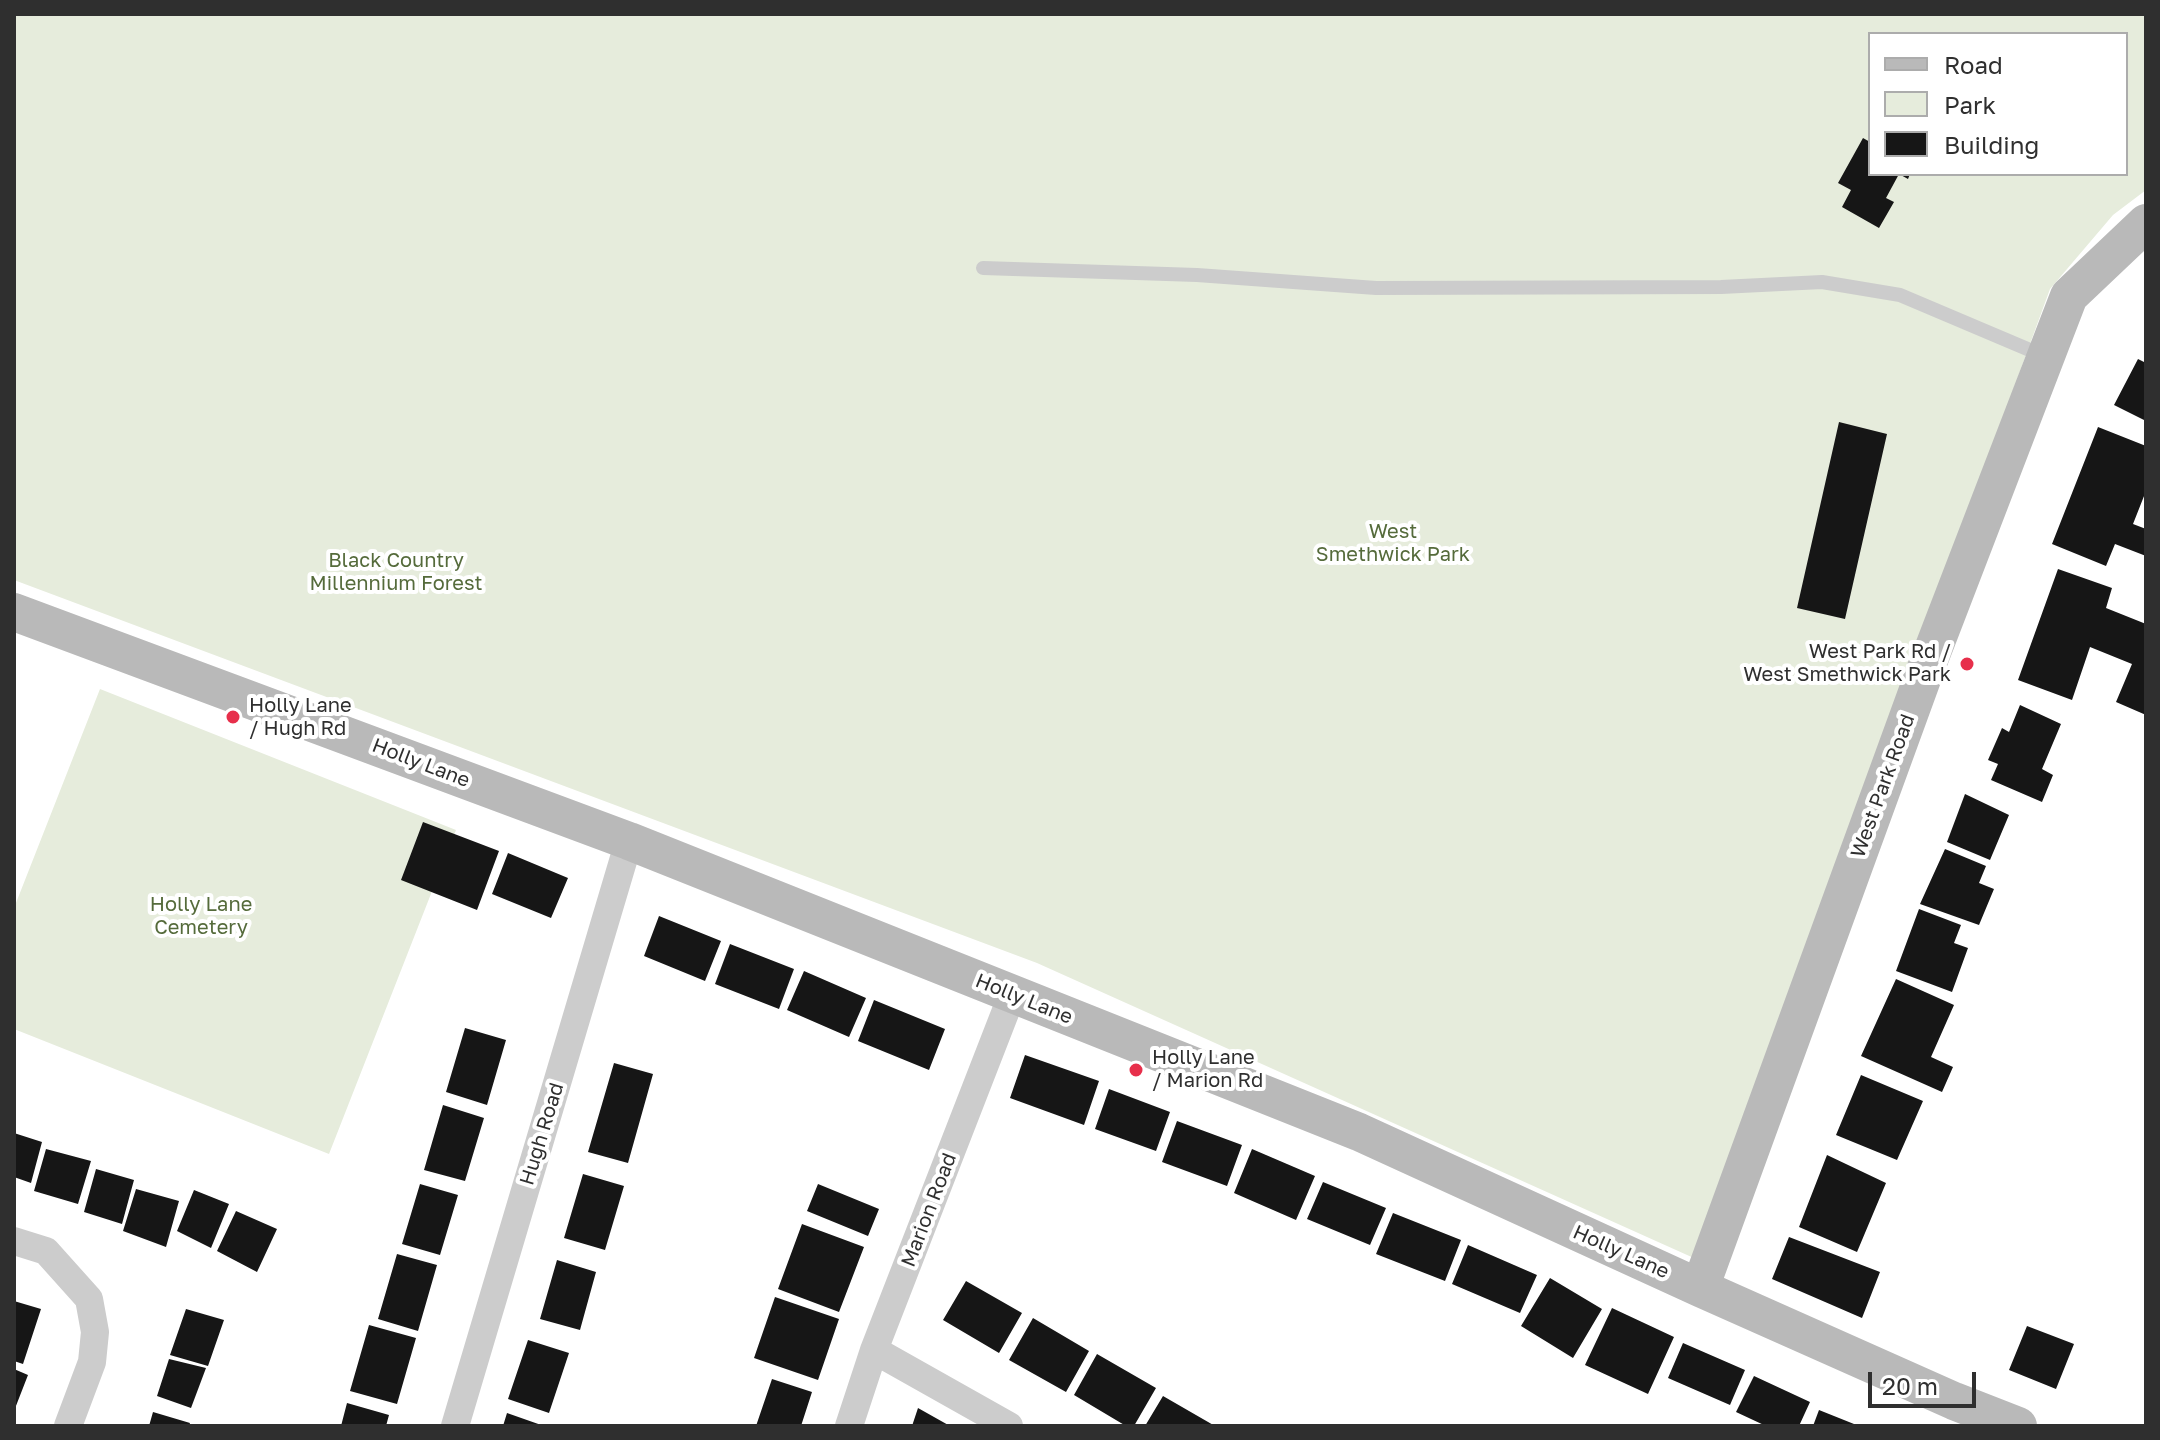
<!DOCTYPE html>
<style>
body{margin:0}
#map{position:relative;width:2160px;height:1440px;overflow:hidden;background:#fff;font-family:"Golos Text",sans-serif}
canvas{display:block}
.frame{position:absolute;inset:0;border:16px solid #2f2f2f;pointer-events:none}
.legend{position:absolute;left:1868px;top:32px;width:260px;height:144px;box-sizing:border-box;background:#fff;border:2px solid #acacac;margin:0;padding:10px 14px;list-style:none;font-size:24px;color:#2f2f2f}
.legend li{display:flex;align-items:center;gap:16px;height:40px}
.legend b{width:40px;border:2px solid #acacac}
.scale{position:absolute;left:1868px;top:1372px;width:108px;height:36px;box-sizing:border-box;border:4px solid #2f2f2f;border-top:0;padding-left:10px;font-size:24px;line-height:28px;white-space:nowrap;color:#2f2f2f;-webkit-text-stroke:6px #fff;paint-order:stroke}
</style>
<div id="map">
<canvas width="2160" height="1440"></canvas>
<div class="frame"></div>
<ul class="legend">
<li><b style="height:10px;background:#b9b9b9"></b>Road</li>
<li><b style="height:22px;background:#e6ecdc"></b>Park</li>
<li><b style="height:22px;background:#161616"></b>Building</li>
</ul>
<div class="scale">20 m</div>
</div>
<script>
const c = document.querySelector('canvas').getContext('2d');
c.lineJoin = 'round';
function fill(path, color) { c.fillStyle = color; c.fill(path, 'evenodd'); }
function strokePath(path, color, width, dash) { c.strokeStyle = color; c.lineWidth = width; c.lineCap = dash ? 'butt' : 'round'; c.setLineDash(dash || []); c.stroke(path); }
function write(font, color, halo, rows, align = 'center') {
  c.font = font + ' "Golos Text",sans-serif'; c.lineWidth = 8; c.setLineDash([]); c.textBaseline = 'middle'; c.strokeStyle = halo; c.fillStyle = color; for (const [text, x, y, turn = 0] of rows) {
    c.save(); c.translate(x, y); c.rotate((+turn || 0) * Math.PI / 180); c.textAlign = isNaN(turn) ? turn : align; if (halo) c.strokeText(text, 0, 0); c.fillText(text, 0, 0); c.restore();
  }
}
fill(new Path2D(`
 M17 14H2146V190L2113 215 2050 289 1696 1259 1037 963 14 580V18ZM1870 34H2126V174H1870Z
 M100 689 456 830 329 1154 14 1029V908Z`), '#e6ecdc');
fill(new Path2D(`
 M1863 138 1870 142V174H1910L1908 179 1899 174 1886 198 1894 202 1879 228 1842 207 1851 190 1838 183Z
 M2138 359 2146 363V421L2114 405Z
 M1839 422 1887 434 1845 619 1797 608Z
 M2098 427 2146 446V491L2133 524 2146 529V556L2115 544 2106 566 2052 544Z
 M2058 569 2112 588 2106 608 2146 624V715L2116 702 2132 664 2090 647 2072 700 2018 680Z
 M2020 705 2061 724 2042 769 2053 775 2042 802 1991 780 1998 764 1988 760 2002 728 2009 732Z
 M1965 794 2009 815 1990 860 1947 842Z
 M423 822 499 851 477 910 401 880Z
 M1945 849 1986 866 1979 883 1994 889 1979 925 1920 904Z
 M508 853 568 878 551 918 492 894Z
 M1919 909 1961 925 1954 943 1968 948 1952 992 1896 971Z
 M659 916 721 941 705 981 644 956Z
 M730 944 794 969 779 1009 715 984Z
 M804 971 866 998 849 1037 787 1010Z
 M1896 979 1954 1005 1931 1057 1953 1067 1942 1092 1861 1056Z
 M874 1000 945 1029 929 1070 858 1041Z
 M465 1028 506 1040 487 1105 446 1092Z
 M1025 1055 1099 1081 1084 1125 1010 1098Z
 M614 1063 653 1074 628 1163 588 1152Z
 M1861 1075 1923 1101 1897 1160 1836 1135Z
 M1109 1089 1170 1112 1156 1151 1095 1129Z
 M443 1105 484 1118 465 1181 424 1170Z
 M1177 1121 1242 1145 1227 1186 1162 1162Z
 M14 1133 42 1142 31 1183 14 1177Z
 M46 1149 91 1161 78 1204 34 1191Z
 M1252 1149 1315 1176 1296 1220 1234 1193Z
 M1827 1155 1886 1183 1857 1252 1799 1227Z
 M96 1169 134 1180 122 1224 84 1212Z
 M583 1174 624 1186 605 1250 564 1238Z
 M1323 1182 1386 1208 1370 1245 1307 1219Z
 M420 1184 458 1195 440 1255 402 1244Z
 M818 1184 879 1209 868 1236 807 1211Z
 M136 1189 179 1201 166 1247 123 1231Z
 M194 1190 229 1204 211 1248 177 1231Z
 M236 1211 277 1229 257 1272 217 1251Z
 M1393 1213 1461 1240 1445 1281 1376 1254Z
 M802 1224 864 1247 839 1312 778 1289Z
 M1789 1237 1880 1272 1862 1318 1772 1279Z
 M1468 1245 1537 1275 1520 1313 1452 1284Z
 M397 1254 437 1265 418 1331 378 1319Z
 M557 1260 596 1272 580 1330 540 1319Z
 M1550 1278 1602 1309 1573 1358 1521 1326Z
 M966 1281 1022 1313 999 1353 943 1320Z
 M775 1297 839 1319 818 1380 754 1358Z
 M14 1301 41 1309 23 1364 14 1361Z
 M1612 1308 1674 1337 1648 1394 1585 1365Z
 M186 1309 224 1320 208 1366 170 1355Z
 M1033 1318 1089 1351 1066 1392 1009 1360Z
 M369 1325 416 1338 397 1404 350 1391Z
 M2027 1326 2074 1344 2056 1389 2009 1370Z
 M528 1340 569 1353 549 1413 508 1399Z
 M1683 1343 1745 1370 1730 1405 1668 1378Z
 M1097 1354 1156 1388 1134 1426H1126L1074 1395Z
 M169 1359 206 1368 191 1408 157 1396Z
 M14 1369 28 1375 14 1411Z
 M1754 1376 1810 1402 1799 1426H1766L1736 1412Z
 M772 1379 812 1392 801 1426H756Z
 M1163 1396 1215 1426H1145Z
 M347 1403 389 1415 386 1426H341Z
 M918 1408 950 1426H912Z
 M1819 1410 1859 1426H1813Z
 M153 1412 190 1423 189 1426H149Z
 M507 1413 544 1426H503Z`), '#161616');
strokePath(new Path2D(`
 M983 268 1197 275 1376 288 1721 287 1822 282 1900 295 2044 356`), '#ccc', 14);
strokePath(new Path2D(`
 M14 1241 46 1251 89 1299 95 1332 92 1362 68 1426
 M874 1350 1009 1426
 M455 1426 629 841
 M849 1426 874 1350 1012 995`), '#ccc', 28);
strokePath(new Path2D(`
 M14 612 629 841 1359 1132 1700 1288 1954 1401 2018 1426
 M1700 1288 1926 668 2069 296 2146 223`), '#b9b9b9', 38);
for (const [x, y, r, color] of [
 [1967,664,8,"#e72f4b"],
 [233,717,8,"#e72f4b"],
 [1136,1070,8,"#e72f4b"]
]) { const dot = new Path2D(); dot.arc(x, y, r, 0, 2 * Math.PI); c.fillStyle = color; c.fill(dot); strokePath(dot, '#fff', 3); }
write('20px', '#556b3b', '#fff', [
 ["West",1393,532],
 ["Smethwick Park",1393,555],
 ["Black Country",396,561],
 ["Millennium Forest",396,584],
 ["Holly Lane",201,905],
 ["Cemetery",201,928]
]);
write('20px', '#2f2f2f', '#fff', [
 ["West Park Rd /",1951,652,"right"],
 ["West Smethwick Park",1951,675,"right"],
 ["Holly Lane",249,706],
 ["/ Hugh Rd",249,729],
 ["Holly Lane",1152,1058],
 ["/ Marion Rd",1152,1081]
], 'left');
write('20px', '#2f2f2f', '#fff', [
 ["Holly Lane",421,763,21],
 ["West Park Road",1883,786,-70],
 ["Holly Lane",1024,999,22],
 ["Hugh Road",542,1134,-73],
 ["Marion Road",929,1210,-69],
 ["Holly Lane",1621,1252,24]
]);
</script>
